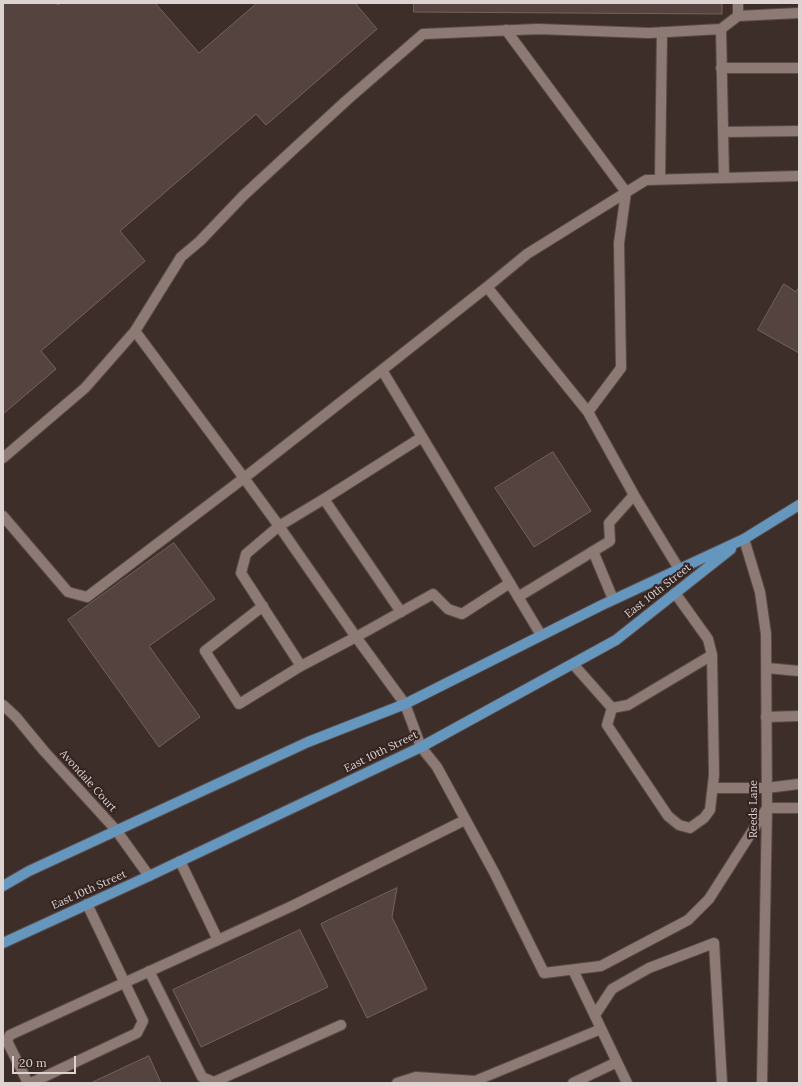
<!DOCTYPE html>
<style>
body{margin:0}
#map{position:relative;width:802px;height:1086px;overflow:hidden;background:#3e2e2a;font-family:Lora,serif}
canvas{display:block}
.frame{position:absolute;inset:0;border:4px solid #dcd2cf;pointer-events:none}
.scale{position:absolute;left:12px;top:1056px;width:64px;height:18px;box-sizing:border-box;border:2px solid #dcd2cf;border-top:0;padding-left:5px;font-size:12px;line-height:14px;white-space:nowrap;color:#dcd2cf;-webkit-text-stroke:3px #342421;paint-order:stroke}
</style>
<div id="map">
<canvas width="802" height="1086"></canvas>
<div class="frame"></div>
<div class="scale">20 m</div>
</div>
<script>
const c = document.querySelector('canvas').getContext('2d');
c.lineJoin = 'round';
function fill(path, color) { c.fillStyle = color; c.fill(path, 'evenodd'); }
function strokePath(path, color, width, dash) { c.strokeStyle = color; c.lineWidth = width; c.lineCap = dash ? 'butt' : 'round'; c.setLineDash(dash || []); c.stroke(path); }
function write(font, color, halo, rows, align = 'center') {
  c.font = font + ' Lora,serif'; c.lineWidth = 4; c.setLineDash([]); c.textBaseline = 'middle'; c.strokeStyle = halo; c.fillStyle = color; for (const [text, x, y, turn = 0] of rows) {
    c.save(); c.translate(x, y); c.rotate((+turn || 0) * Math.PI / 180); c.textAlign = isNaN(turn) ? turn : align; if (halo) c.strokeText(text, 0, 0); c.fillText(text, 0, 0); c.restore();
  }
}
const building = new Path2D(`
 M3 3H56L58 5 61 3H155L199 53 257 3H355L377 29 266 125 256 114 120 231 145 261 41 351 56 369 3 414Z
 M414 3H722V14L414 12Z
 M784 284 796 292 799 287V353L758 330Z
 M553 452 591 511 534 547 495 488Z
 M174 543 215 599 149 646 200 717 159 747 68 620Z
 M397 888 392 917 427 989 367 1018 321 924Z
 M300 930 328 987 201 1047 173 990Z
 M149 1056 161 1083H91Z`);
fill(building, '#54433f');
strokePath(building, '#74625e', 1);
const lane = new Path2D(`
 M738 3V16L799 13
 M721 29 724 178
 M506 30 626 192 619 243 621 368 588 412
 M721 68H799
 M723 132 799 131
 M660 179 662 32
 M487 287 527 254 646 180 799 176
 M3 458 85 388 135 331 181 257 200 241 243 196 297 146 347 100 423 34 538 29 649 33 721 29 738 16
 M324 499 279 526 246 554 241 573 301 666 356 637 279 526 244 478 382 370
 M3 516 68 592 87 597 244 478 135 331
 M593 551 613 599
 M518 597 610 541 609 523 634 495
 M263 606 205 651 239 704 301 666
 M401 612 324 499 422 437
 M541 635 382 370 487 287 588 412 634 495 679 569
 M573 664 612 708 628 705 712 655 708 639 675 593
 M767 668 799 671
 M405 704 356 637 433 594 448 609 462 614 510 583
 M612 708 607 725 668 816 679 825 690 828 704 818 710 810 714 775 712 655
 M766 717 799 716
 M713 788H766L799 784
 M180 861 218 940 292 906 465 820
 M573 970 627 1083
 M149 971 202 1077 214 1082 341 1025
 M595 1015 612 989 649 968 714 943 722 1083
 M28 1083 7 1041 10 1035 218 940
 M31 1083 137 1033 143 1021 87 904
 M397 1083 416 1077 475 1081 601 1029
 M573 1083 617 1062`);
const street = new Path2D(`
 M744 539 760 592 766 634 767 808 762 1083
 M405 704 421 747 437 767 495 874 544 973 601 966 688 920 709 899 767 808H799
 M3 705 16 717 44 751 116 830 149 876`);
const primary = new Path2D(`
 M3 886 29 871 308 742 405 704 602 605 744 539 799 505
 M3 943 149 876 421 747 616 640 731 549`);
strokePath(lane, '#584b48', 12);
strokePath(street, '#584b48', 12);
strokePath(primary, '#584b48', 12);
strokePath(lane, '#8d7a75', 10);
strokePath(street, '#8d7a75', 10);
strokePath(primary, '#6596bd', 10);
write('11px', '#dcd2cf', '#342421', [
 ["East 10th Street",658,591,-38],
 ["East 10th Street",381,752,-26],
 ["Avondale Court",88,781,48],
 ["Reeds Lane",754,809,-90],
 ["East 10th Street",89,890,-24]
]);
</script>
